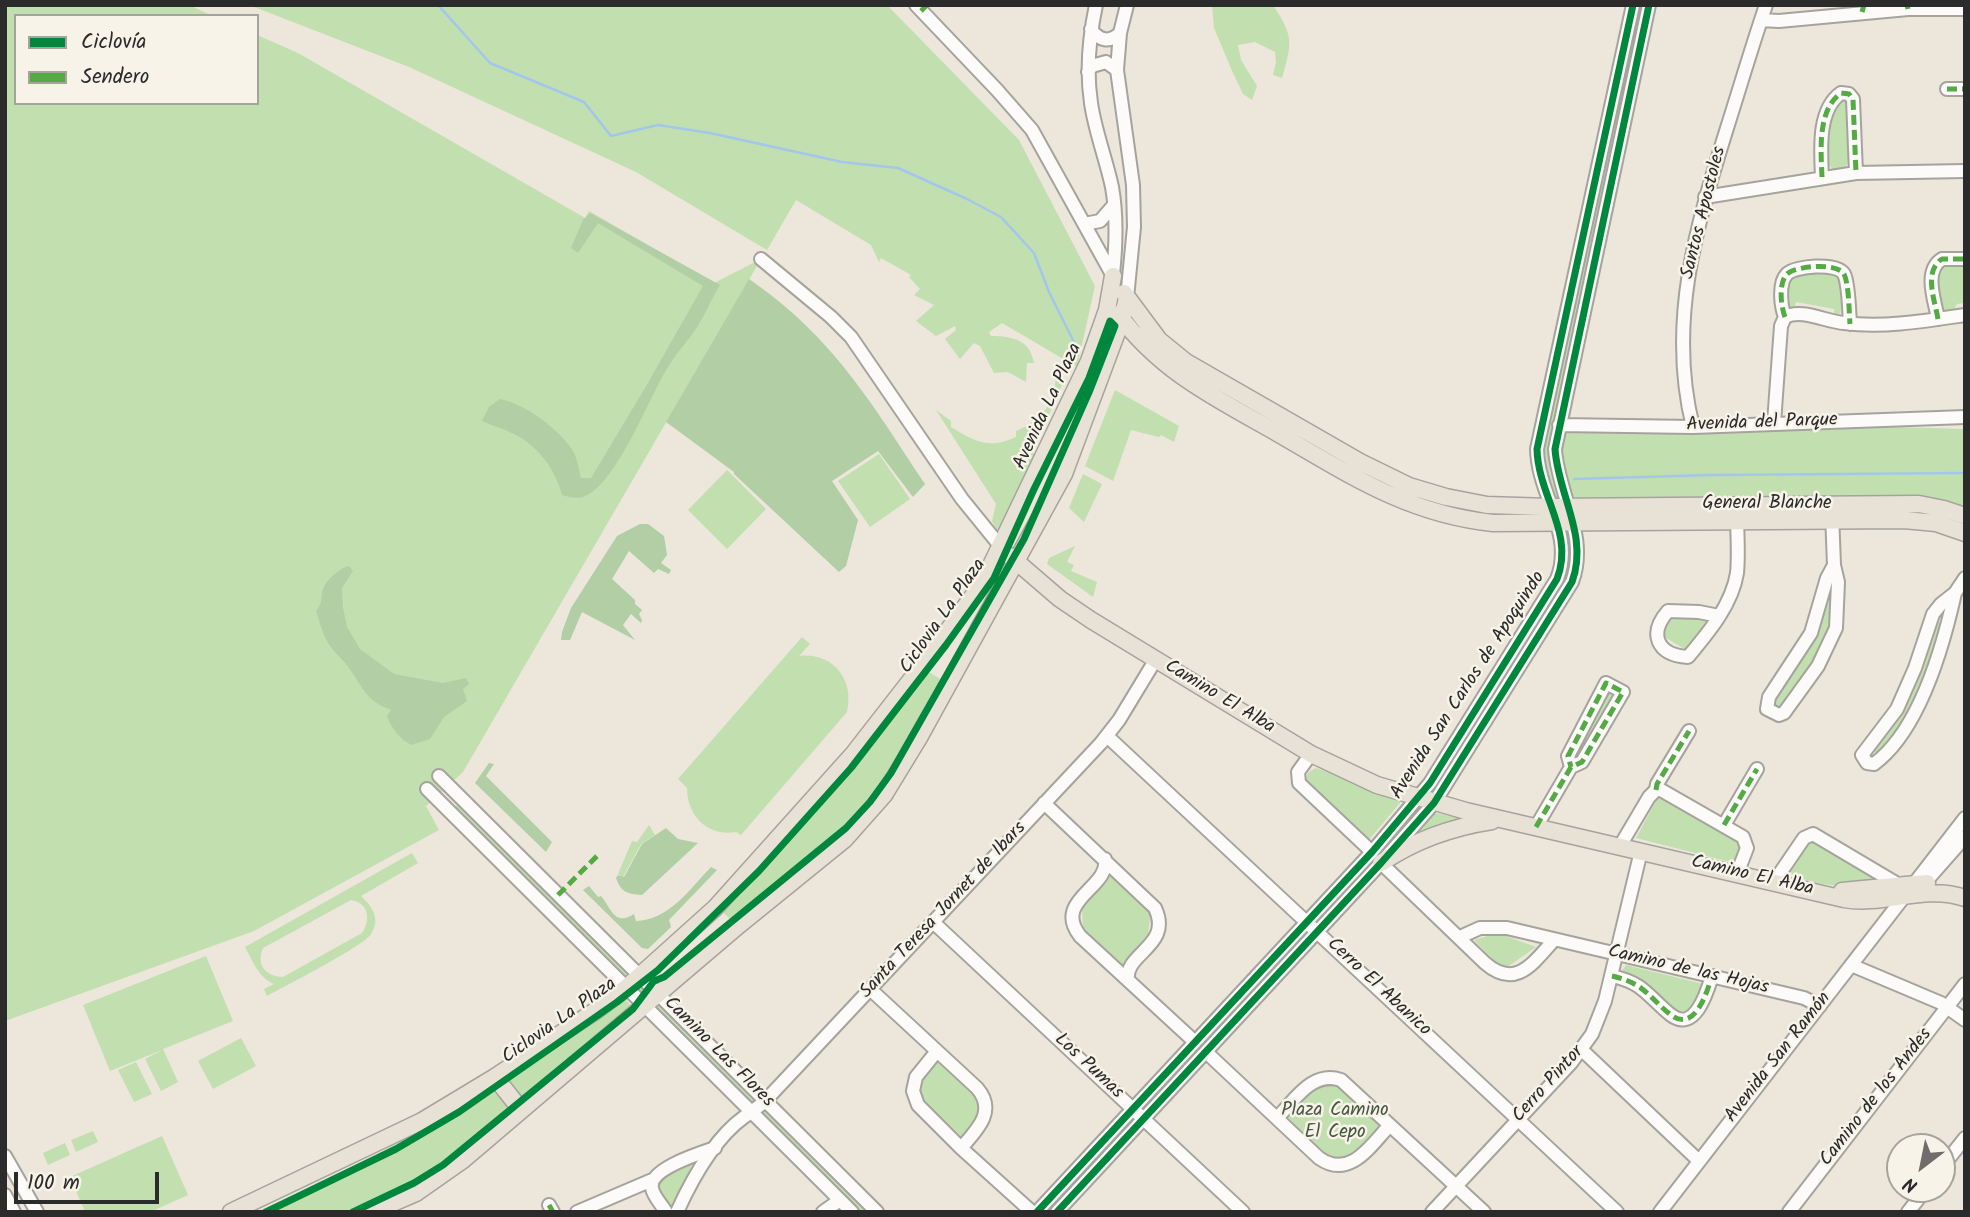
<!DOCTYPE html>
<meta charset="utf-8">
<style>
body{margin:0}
#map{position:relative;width:1970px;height:1217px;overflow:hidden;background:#ece6db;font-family:Kalam,sans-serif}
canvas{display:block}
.frame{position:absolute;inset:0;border:7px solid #2b2b2b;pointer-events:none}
.legend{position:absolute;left:14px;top:14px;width:245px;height:91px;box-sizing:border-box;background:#f7f3e8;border:2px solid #a5a39c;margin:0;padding:9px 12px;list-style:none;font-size:21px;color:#2b2b2b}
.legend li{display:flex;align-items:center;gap:14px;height:35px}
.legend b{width:35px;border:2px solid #a5a39c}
.north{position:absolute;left:1886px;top:1133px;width:70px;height:70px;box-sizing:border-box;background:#f7f3e8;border:2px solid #a5a39c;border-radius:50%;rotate:212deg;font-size:19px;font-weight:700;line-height:28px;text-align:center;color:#2b2b2b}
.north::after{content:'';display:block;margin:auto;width:24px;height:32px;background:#6f6c69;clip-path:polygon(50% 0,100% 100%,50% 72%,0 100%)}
.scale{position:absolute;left:14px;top:1172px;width:145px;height:32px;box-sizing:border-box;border:4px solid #2b2b2b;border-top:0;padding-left:9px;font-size:21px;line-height:24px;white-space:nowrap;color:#2b2b2b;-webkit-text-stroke:5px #f7f3e8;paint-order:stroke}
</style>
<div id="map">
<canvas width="1970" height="1217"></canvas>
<div class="frame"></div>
<ul class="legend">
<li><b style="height:9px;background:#00873e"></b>Ciclovía</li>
<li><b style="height:9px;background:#54ab44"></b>Sendero</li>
</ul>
<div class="north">N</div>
<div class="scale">100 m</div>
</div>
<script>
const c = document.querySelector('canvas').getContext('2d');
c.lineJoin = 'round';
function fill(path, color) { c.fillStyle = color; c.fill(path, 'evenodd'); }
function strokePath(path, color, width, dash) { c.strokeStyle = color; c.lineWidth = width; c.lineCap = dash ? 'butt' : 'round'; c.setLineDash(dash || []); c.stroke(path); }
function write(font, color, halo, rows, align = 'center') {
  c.font = font + ' Kalam,sans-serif'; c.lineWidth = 5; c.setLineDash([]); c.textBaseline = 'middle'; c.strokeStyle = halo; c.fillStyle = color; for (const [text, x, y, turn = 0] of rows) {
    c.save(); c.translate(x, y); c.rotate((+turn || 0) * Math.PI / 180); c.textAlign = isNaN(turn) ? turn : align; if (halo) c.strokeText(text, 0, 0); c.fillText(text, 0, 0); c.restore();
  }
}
fill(new Path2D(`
 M5 5H189L213 16H16V103H257V35L298 53 580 215 585 218 589 211 714 283 761 259 463 772 426 806 439 830 254 931 5 1021Z
 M249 5H887L1019 140 1095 286 1077 367 1002 323 989 332 991 336C1013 336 1030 340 1034 363H1027L1026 382 1008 372 994 373 980 346 974 343 960 359 945 339 956 330 955 326 936 336 916 321 934 305 914 295 920 289 909 277 911 275 881 258 879 262 871 245 796 200 767 250 636 172 409 67Z
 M1212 5H1273C1294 36 1292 44 1282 78L1273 75 1276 62 1275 52 1255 42 1238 45 1241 60 1257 86 1252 100 1243 94 1233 73 1214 28Z
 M1641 5H1647L1549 444 1550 472 1559 502 1555 503 1543 457 1544 439Z
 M1844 98 1848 103 1849 159C1846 169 1843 170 1833 170 1822 158 1827 125 1832 110 1834 105 1840 101 1844 98Z
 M1944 264H1965V303L1957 304 1954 310 1942 311 1938 273Z
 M1825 271 1839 275C1843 286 1845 305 1839 315L1834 316V309L1796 302 1794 309C1788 305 1788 302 1787 295 1786 271 1807 274 1825 271Z
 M1056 375 1060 376 1062 385 1033 452 1038 464 1002 538 992 521 996 504 936 410 951 421V427C974 441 988 450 1016 437V431C1042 421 1055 403 1056 375Z
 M1115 390 1179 426 1174 442 1161 435 1159 437 1131 430 1113 481 1085 466Z
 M1893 427 1965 429V506L1920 497 1572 499 1560 482 1559 429 1693 433Z
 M879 454 910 499 870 527 838 481Z
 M727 470 766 509 727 549 688 510Z
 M1083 474 1102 484 1084 522 1069 508Z
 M1564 528H1570L1574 550 1568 580 1440 787 1435 786 1567 565 1568 551Z
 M1075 546 1067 562 1074 565 1071 571 1097 582 1093 597 1047 564 1049 558Z
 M1825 594H1833L1831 624 1816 657 1800 686 1779 710 1770 703Z
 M1666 615 1710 620 1686 650 1666 638 1660 632Z
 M1936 621 1943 624 1944 631 1910 713 1880 756 1871 749Z
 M802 637 810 644 799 656C832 652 855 679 847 712L741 835 736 832C708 837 687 816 687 788L678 779Z
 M927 671 944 681C921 722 900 765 871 802 836 845 774 885 730 919L720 909Z
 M1607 689 1617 695 1579 760 1569 754Z
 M1316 768 1404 798 1368 841 1306 786C1305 776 1307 772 1316 768Z
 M1657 799H1670L1744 847 1734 863 1636 838Z
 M460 803 870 1212H859L455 807Z
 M1419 808 1420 811 1318 923 1315 922Z
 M1436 813 1460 818 1459 821 1416 836 1415 833 1431 814Z
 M649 825 655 835 641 844 623 877 618 874 632 841 637 842Z
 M1817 840 1883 878C1847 890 1829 887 1793 876L1789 868 1805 842Z
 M412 853 418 863 361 896C372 906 381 919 371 934 364 946 285 986 267 996L264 989 274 984C258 977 253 961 245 947ZM351 900C369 903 371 920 362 933L283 977C265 976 256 965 263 948Z
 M1107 877H1115L1151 911 1148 934 1122 967 1083 928 1082 910Z
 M1306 930 1309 933 1145 1111H1142L1141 1109Z
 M1498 933 1536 947 1503 970 1474 940Z
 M206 956 233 1021 163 1049 178 1082 161 1091 145 1059 162 1050 110 1071 83 1005Z
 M1626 965 1703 984 1697 1004 1692 1011H1676L1648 987 1621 973Z
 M622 996 636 1011 495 1128 424 1179 353 1212H256L355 1168 534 1061Z
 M241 1038 256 1066 213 1089 198 1061Z
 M935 1060 983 1101V1114L964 1139 920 1096 919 1077Z
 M136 1062 152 1094 134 1102 118 1070Z
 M1328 1083 1339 1085 1380 1122 1377 1131 1349 1160 1335 1162 1322 1155 1288 1119 1290 1113 1316 1086Z
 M93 1131 98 1142 76 1152 71 1140Z
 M162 1136 188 1195 150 1212H85L70 1177Z
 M65 1143 70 1155 48 1165 43 1153Z
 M692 1165 672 1211 653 1183 680 1167Z`), '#c2dfb0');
fill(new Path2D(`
 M590 213 720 285C710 301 704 318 693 333 685 344 675 355 668 367 649 397 616 486 583 497 576 499 569 497 562 495 556 470 537 445 514 434 504 429 493 426 482 421L489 407 500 399C525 404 559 429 573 451 577 458 579 470 581 478H591L645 388 703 286 598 223 578 253 571 248 583 220Z
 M749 279C833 337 870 401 925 484L913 497 878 451 832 481 858 520 846 566 839 572 734 474V472L666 422Z
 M640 524H648L664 536 667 555 661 563 671 570 669 574 658 569 654 573 629 551 612 579 635 600V604L642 610 639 614 642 620 641 623 631 614 623 625 635 640 582 612 570 640H561L562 632 571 608 617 536Z
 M349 566 353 571 342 588 343 608 347 627 360 649 394 674 443 683 466 678 469 684 463 689 467 701 444 717 430 739 411 745C400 739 391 728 387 716L391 710C365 700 364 689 349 668 344 660 336 655 331 647 323 637 320 623 316 611 323 603 320 599 323 589 326 580 340 568 349 566Z
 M489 763 494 764 486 776 552 842 546 852 475 783Z
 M666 828 678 839 698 843 642 895C627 894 621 892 616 878L618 875 624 877 642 844Z
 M711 867 717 870 669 920 671 927 648 949 642 948 583 890 589 886 598 897 601 896C611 908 615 927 634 914L636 921C669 920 690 889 711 867Z`), '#b1cea5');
strokePath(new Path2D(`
 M438 5 490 63 584 102 611 136 658 125 710 133 842 162 898 168 967 199 1001 217 1034 253 1049 292 1075 344
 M1574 479 1712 475 1965 473`), '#a3c7ec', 2.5);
const minor = new Path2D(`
 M916 5 997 90 1032 130 1113 276
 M1096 5C1089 38 1086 70 1091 103 1095 131 1106 159 1112 187 1117 215 1116 246 1113 274
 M1127 5 1120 33 1117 70 1133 185 1134 227 1127 298
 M1761 20 1779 21 1908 9H1965
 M1091 29C1099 41 1110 43 1120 33
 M1088 72 1092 66 1106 62 1117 70
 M1947 89H1965
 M1822 177C1821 151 1817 110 1841 93L1849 94 1853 99 1856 173
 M1705 197 1856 173 1965 171
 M1084 224 1100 221 1114 205
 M761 259 831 317 851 337 962 499 1001 547
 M1785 317C1801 308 1827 322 1844 323 1884 328 1925 321 1965 315
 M1938 319C1935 301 1923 271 1942 259H1965
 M1774 423 1781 326 1785 317C1781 307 1778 283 1787 274 1795 266 1837 262 1844 274 1849 284 1849 312 1850 324
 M1559 425 1693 427 1965 417
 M1693 427C1667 323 1696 227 1727 128 1740 87 1752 46 1766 5
 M1832 513 1834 565 1838 582 1836 628 1818 666 1784 713 1779 715 1767 709 1769 697 1811 633 1827 578 1834 565
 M1955 593C1943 647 1920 730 1874 764L1867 763 1862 755 1897 709 1915 668 1933 614 1941 604 1955 593 1965 578
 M1719 616 1699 612 1668 611C1648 634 1657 655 1688 657 1708 633 1732 605 1737 573 1739 554 1737 533 1737 513
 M1107 736 1617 1212
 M1311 754 1298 772 1299 783 1372 852
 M439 776 877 1212
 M427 789 852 1212
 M1656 790 1657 784 1689 731
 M1044 803 1155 908C1173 946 1124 953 1128 980
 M1724 825 1757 769
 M1536 827 1571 767 1582 762 1623 692 1606 683 1568 756 1571 767
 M1620 846 1649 797 1656 790H1661L1743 837 1747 848 1737 874
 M1105 859C1110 888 1052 900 1080 936L1195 1042
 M1381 863 1485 963C1516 990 1533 963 1554 940
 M1774 882 1804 838 1813 834 1899 885
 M1921 887 1965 837
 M933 922 1243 1212
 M1460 937 1480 928H1507L1804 998 1820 1006
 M1851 965 1941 1003 1965 1020
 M1612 976C1621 978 1630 981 1638 986 1650 994 1659 1006 1671 1015 1695 1033 1707 992 1712 976
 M870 989 977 1088C997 1111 977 1130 961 1148
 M1582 1050 1699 1161
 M937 1051 916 1077 913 1091 918 1105 961 1148 1032 1212
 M1206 1052 1319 1158C1350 1180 1371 1145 1390 1125
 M1277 1118C1294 1101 1312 1070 1341 1080L1484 1212
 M5 1156 37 1212
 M1942 1167 1965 1138
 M5 1195 14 1212
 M549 1205 553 1212
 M577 1212 652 1180
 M666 1212C662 1205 653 1196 652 1188 648 1169 701 1153 715 1148
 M677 1212C692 1179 715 1138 744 1117 752 1111 759 1107 766 1100L1101 743 1119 720 1156 659
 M823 1212 840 1200
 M1037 1212 1372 852 1430 783 1557 579C1575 533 1538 496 1537 449L1633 5
 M1057 1212 1381 863 1434 803 1572 582C1589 536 1558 495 1555 449L1649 5
 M1432 1212 1571 1063 1592 1034 1605 1001 1641 851
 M1660 1212 1965 818
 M1789 1212 1965 984
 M1908 1212 1926 1189`);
const major = new Path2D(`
 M1124 293 1159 340 1186 362 1360 462 1409 486 1446 497 1487 505 1550 507 1919 504 1944 509 1965 516
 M1118 314C1162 373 1216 398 1279 434 1350 475 1408 514 1493 523L1904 520 1936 523 1965 533
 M1010 556 1060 599 1091 620 1311 754 1377 785 1466 811 1844 899C1885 906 1924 884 1965 898
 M1381 863C1415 840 1452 827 1492 821
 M1842 891 1927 883
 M495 1077 521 1110
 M231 1212 422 1121 495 1077 595 1011 626 988 715 908 854 753 928 658 983 582 1089 361 1107 310 1113 276
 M372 1212 416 1193 463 1160 739 925 845 839 884 795 920 736 1064 474 1122 319 1127 298`);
strokePath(minor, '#a6a39d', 16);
strokePath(major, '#a6a39d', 19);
strokePath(minor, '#fcfbfa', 12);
strokePath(major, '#e8e2d6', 16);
strokePath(new Path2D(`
 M1907 5 1908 9
 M921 11 927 5
 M1862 12 1864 5
 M1947 89H1965
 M1822 177C1821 151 1817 110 1841 93L1849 94 1853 99 1856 173
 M1785 317C1781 307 1778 283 1787 274 1795 266 1837 262 1844 274 1849 284 1849 312 1850 324
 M1938 319C1935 301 1923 271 1942 259H1965
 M1656 790 1657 784 1689 731
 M1724 825 1757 769
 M1536 827 1571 767 1582 762 1623 692 1606 683 1568 756 1571 767
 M558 895 599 854
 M1612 976C1621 978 1630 981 1638 986 1650 994 1659 1006 1671 1015 1695 1033 1707 992 1712 976
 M549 1205 553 1212`), '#54ab44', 5, [10, 5]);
strokePath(new Path2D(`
 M266 1212 396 1149 459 1112 617 1002 658 970 759 871 851 768 946 645 994 578 1034 489 1089 378 1110 321 1115 326 1090 390 1024 539 891 773 870 802 846 828 664 977 654 981 633 1009 443 1165 414 1183 353 1212
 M1037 1212 1372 852 1430 783 1557 579C1575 533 1538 496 1537 449L1633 5
 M1057 1212 1381 863 1434 803 1572 582C1589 536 1558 495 1555 449L1649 5`), '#00873e', 7);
write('19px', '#2b2b2b', '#f7f3e8', [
 ["Santos Apostoles",1705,213,-76],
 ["Avenida La Plaza",1049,407,-65],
 ["Avenida del Parque",1762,424,-2],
 ["General Blanche",1767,505],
 ["Ciclovia La Plaza",944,617,-55],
 ["Avenida San Carlos de Apoquindo",1469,686,-57],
 ["Camino El Alba",1219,698,31],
 ["Camino El Alba",1752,877,13],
 ["Santa Teresa Jornet de Ibars",944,911,-47],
 ["Camino de las Hojas",1688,971,13],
 ["Cerro El Abanico",1378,988,43],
 ["Ciclovia La Plaza",560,1022,-35],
 ["Camino Las Flores",718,1053,45],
 ["Avenida San Ramón",1779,1058,-52],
 ["Los Pumas",1088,1067,43],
 ["Cerro Pintor",1549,1085,-48],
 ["Camino de los Andes",1877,1098,-52]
]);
write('19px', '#485743', '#f7f3e8', [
 ["Plaza Camino",1335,1112],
 ["El Cepo",1335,1134]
]);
</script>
